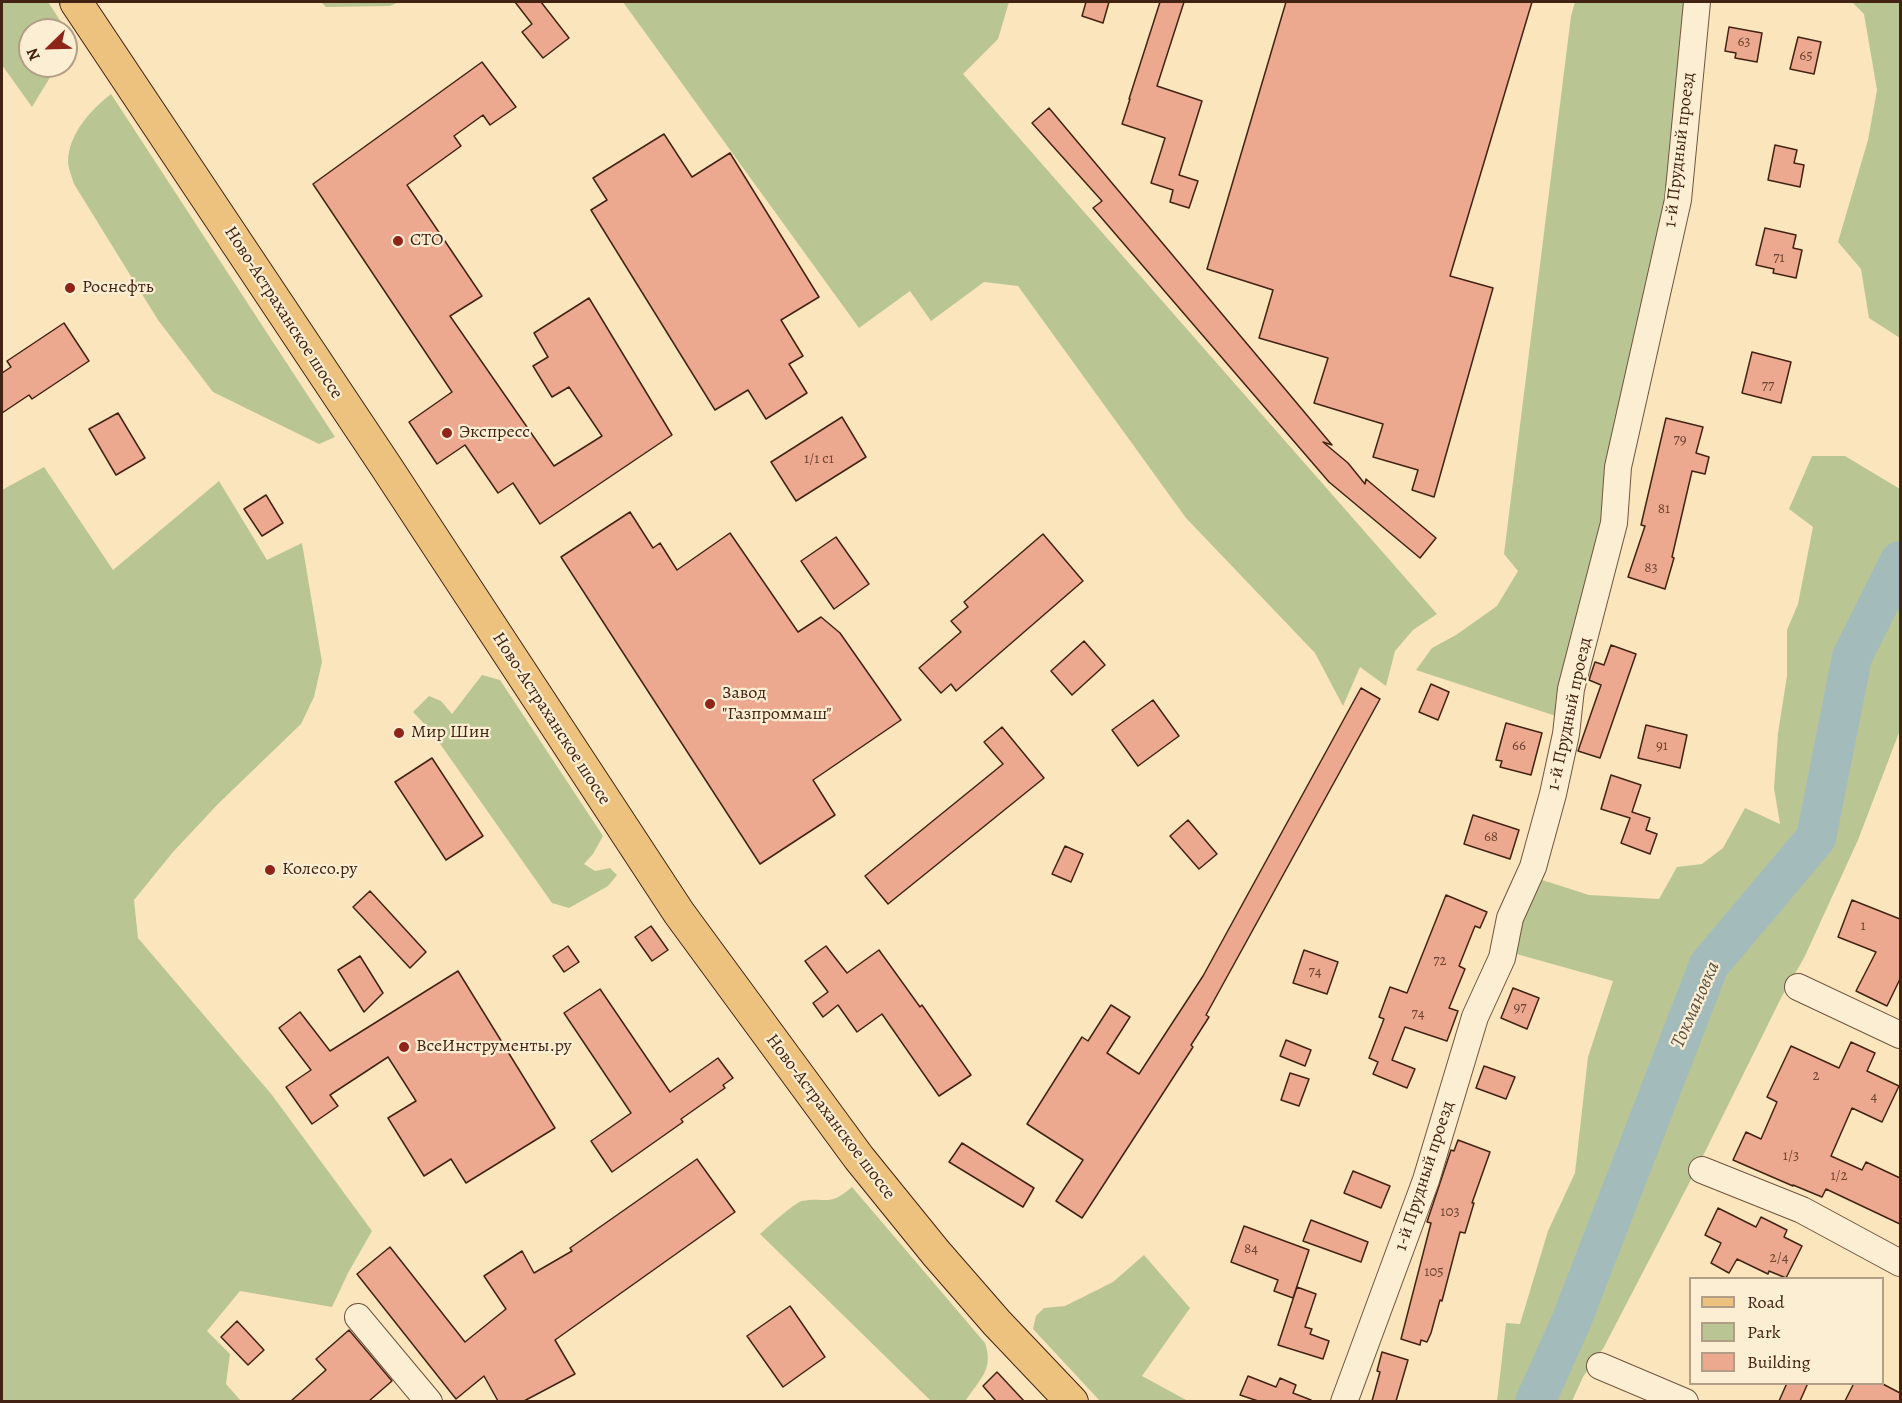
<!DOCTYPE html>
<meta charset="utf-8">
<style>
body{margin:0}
#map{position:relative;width:1902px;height:1403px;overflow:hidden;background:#fae5bc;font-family:Alegreya,serif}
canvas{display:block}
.frame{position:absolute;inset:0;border:3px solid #422313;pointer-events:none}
.legend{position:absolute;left:1689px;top:1277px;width:195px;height:108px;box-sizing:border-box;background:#fceed3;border:2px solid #b29d86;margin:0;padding:8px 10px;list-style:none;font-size:18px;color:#422313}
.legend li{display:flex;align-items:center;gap:12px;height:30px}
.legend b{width:30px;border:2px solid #b29d86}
.north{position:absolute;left:18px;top:18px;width:60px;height:60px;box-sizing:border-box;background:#fceed3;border:2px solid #b29d86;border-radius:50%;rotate:247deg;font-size:16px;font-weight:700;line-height:24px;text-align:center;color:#422313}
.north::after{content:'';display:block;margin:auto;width:21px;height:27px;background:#8f2418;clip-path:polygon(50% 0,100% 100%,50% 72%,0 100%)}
</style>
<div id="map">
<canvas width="1902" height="1403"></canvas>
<div class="frame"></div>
<ul class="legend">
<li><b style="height:8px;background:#edc27e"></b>Road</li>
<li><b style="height:16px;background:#b9c694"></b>Park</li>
<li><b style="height:16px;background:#eda990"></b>Building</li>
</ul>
<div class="north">N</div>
</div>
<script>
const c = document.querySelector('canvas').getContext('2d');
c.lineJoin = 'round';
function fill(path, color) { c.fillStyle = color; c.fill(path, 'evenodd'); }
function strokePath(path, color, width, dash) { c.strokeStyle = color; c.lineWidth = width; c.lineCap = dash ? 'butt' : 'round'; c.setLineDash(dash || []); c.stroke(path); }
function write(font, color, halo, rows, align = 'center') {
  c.font = font + ' Alegreya,serif'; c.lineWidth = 4.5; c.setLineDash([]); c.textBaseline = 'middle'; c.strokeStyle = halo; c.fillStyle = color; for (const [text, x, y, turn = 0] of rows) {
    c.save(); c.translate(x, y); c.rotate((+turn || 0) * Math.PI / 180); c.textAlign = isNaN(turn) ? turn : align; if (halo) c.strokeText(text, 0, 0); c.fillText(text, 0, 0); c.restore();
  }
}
fill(new Path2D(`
 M2 2H48L73 40 66 51V30H30V66H57L32 107 2 65Z
 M321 2H399L390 6 326 7Z
 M623 2H1009L998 39 963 74 1437 614 1413 630 1395 651 1386 686 1360 667 1343 706 1315 653 1186 518 1018 286 984 282 931 321 910 291 859 328Z
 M1575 2H1689L1667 195 1610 503 1562 718 1416 670 1432 648 1456 635 1497 606 1518 571 1504 554 1571 16Z
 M1852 2H1900V338L1869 318 1861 269 1838 242 1868 140 1877 90 1864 14Z
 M111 94 335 437 319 444 213 392 158 320 74 184C72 177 68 168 68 161 69 133 91 110 111 94Z
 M1812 456H1845L1900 489V730L1858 840 1804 958 1782 996 1697 1168 1604 1347 1583 1377 1572 1401 1497 1402 1506 1323 1520 1324 1548 1231 1575 1173 1588 1057 1613 981 1513 953V936L1539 879 1589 895 1659 899 1677 867 1702 864 1723 848 1745 808 1780 824 1774 788 1778 733 1787 676V630L1798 604 1813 527 1789 509Z
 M44 467 113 570 219 481 267 560 302 543 322 662 314 697 301 724 218 804 173 852 134 900 138 938 272 1095 372 1231 348 1273 332 1307 240 1291 207 1331 230 1354 226 1384 241 1401H2V490Z
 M482 675 500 680 603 836 593 854 584 864 595 871 610 868 617 875 608 886 569 908 552 903 431 731 413 712 429 696 441 701 452 714Z
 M852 1187 985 1343C994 1369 980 1379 966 1400L967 1401H931L760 1234C768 1227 794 1203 802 1201 827 1196 828 1208 852 1187Z
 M1144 1255 1190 1308 1142 1376 1188 1401H1100L1033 1329 1036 1316 1044 1308 1065 1306 1113 1282Z`), '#b9c694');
strokePath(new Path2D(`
 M1535 1402 1571 1322 1709 965 1816 838 1852 657 1900 561`), '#a3bcbb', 40);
const building = new Path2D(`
 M515 2H541L569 38 543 58 522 32 532 24Z
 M1086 2H1109L1103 23 1082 16Z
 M1160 2H1184L1157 86 1202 101 1179 175 1198 181 1189 208 1170 202 1173 190 1151 183 1165 138 1122 124 1130 99H1129Z
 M1286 2H1532L1450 276 1493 288 1434 497 1412 490 1418 470 1373 457 1383 424 1314 403 1328 358 1259 338 1273 290 1207 269Z
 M1729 27 1762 33 1757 62 1735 58 1736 53 1725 51Z
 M1798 37 1821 42 1814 74 1790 69Z
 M482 62 516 107 490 125 483 115 454 136 461 146 407 185 482 296 450 316 554 466 602 436 569 387 552 397 533 366 548 357 534 333 589 298 672 435 540 524 513 483 498 493 465 445 437 464 409 422 452 392 313 184Z
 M1049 108 1332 445 1323 442 1348 463 1365 484 1366 479 1436 538 1420 558 1329 482 1093 208 1102 201 1032 123Z
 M664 134 692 177 730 153 819 297 781 320 803 356 789 364 807 393 766 419 748 390 715 410 591 210 607 200 593 178Z
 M1775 145 1797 150 1794 163 1804 165 1800 187 1768 180Z
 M1765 228 1796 235 1793 248 1802 250 1796 278 1773 273 1774 269 1756 265Z
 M64 323 89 361 32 399 29 395 2 413V373L11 367 7 361Z
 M1752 352 1791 362 1781 403 1742 393Z
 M118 413 145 458 116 475 89 429Z
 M842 417 866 457 796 501 771 462Z
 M1666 418 1703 427 1696 453 1709 457 1705 474 1692 471 1672 557 1674 558 1665 589 1628 577 1645 526 1641 525Z
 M266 495 283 523 262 536 244 509Z
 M630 512 653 548 660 543 677 570 730 533 798 632 821 617 840 633 901 720 813 780 835 815 760 864 561 557Z
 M1043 534 1083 581 956 691 951 684 941 693 919 668 961 632 951 621 968 607 964 602Z
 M836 537 869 584 834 609 801 561Z
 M1084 641 1105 665 1072 695 1051 671Z
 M1611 645 1636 654 1600 758 1578 751 1601 685 1589 680 1595 662 1604 665Z
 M1431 684 1449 692 1438 720 1419 712Z
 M1361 688 1380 699 1206 1015 1209 1017 1191 1045 1193 1047 1082 1218 1056 1201 1083 1160 1027 1124 1082 1037 1088 1041 1111 1005 1130 1017 1107 1053 1139 1074 1203 976Z
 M1153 700 1179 736 1138 766 1112 730Z
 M1506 723 1542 733 1531 775 1500 767 1502 761 1496 760Z
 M1646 725 1687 735 1680 768 1638 758Z
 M1002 727 1044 778 888 904 865 876 1003 764 984 742Z
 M432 758 483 836 446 860 395 782Z
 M1611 775 1641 785 1632 812 1650 818 1646 830 1657 834 1650 854 1621 843 1630 818 1601 809Z
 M1473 815 1519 830 1510 859 1464 844Z
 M1188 820 1217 854 1199 869 1170 836Z
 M1065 846 1083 854 1071 882 1052 874Z
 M370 891 426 952 410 968 353 907Z
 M1446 895 1487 912 1480 928 1475 926 1459 966 1465 969 1449 1008 1458 1011 1447 1041 1405 1027 1392 1060 1415 1069 1407 1088 1373 1074 1378 1062 1369 1058 1384 1019 1379 1017 1390 987 1407 993Z
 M1852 900 1900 919V979L1887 1006 1856 991 1876 952 1838 937Z
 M651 926 668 950 652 961 635 937Z
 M568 946 579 962 564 972 553 956Z
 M826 946 847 973 879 950 920 1007 922 1005 971 1075 939 1096 882 1014 857 1032 838 1005 823 1017 813 1003 828 992 805 961Z
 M1304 950 1338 962 1327 994 1293 983Z
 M360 956 383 993 364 1012 338 970Z
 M458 971 555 1128 466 1183 451 1159 424 1176 388 1118 416 1101 388 1057 330 1095 338 1106 312 1124 286 1087 311 1070 279 1028 300 1012 330 1051Z
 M1513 988 1539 998 1527 1029 1501 1018Z
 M600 989 670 1092 718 1058 733 1078 723 1085 725 1088 681 1119 683 1122 612 1172 591 1141 631 1113 564 1013Z
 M1286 1040 1311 1050 1305 1066 1280 1056Z
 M1851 1042 1875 1053 1867 1071 1899 1086 1882 1122 1852 1108 1831 1156 1862 1170 1866 1162 1900 1178V1224L1826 1189 1822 1197 1793 1185V1186L1733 1160 1746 1132 1761 1139 1777 1102 1767 1097 1791 1046 1839 1068Z
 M1484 1066 1515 1077 1506 1099 1476 1088Z
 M1290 1073 1309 1079 1299 1106 1281 1100Z
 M1458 1140 1490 1152 1472 1203H1474L1465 1233 1460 1232 1442 1301 1440 1300 1431 1333 1427 1342 1421 1340 1420 1345 1401 1339 1431 1223 1427 1222 1451 1150 1454 1151Z
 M962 1143 1034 1188 1023 1207 949 1162Z
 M697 1159 735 1212 555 1340 575 1374 524 1401H498L484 1376 456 1399 357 1274 390 1247 465 1342 506 1309 484 1276 522 1251 534 1273 572 1251 570 1248Z
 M1353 1171 1390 1186 1381 1208 1344 1193Z
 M1718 1208 1756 1227 1761 1217 1787 1230 1784 1237 1802 1246 1786 1278 1769 1271 1768 1274 1737 1259 1729 1273 1711 1263 1721 1243 1705 1235Z
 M1311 1220 1368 1242 1361 1262 1303 1241Z
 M1244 1226 1309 1250 1293 1298 1274 1291 1278 1280 1231 1262Z
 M1297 1287 1316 1294 1305 1327 1312 1329 1310 1334 1329 1341 1323 1359 1278 1345Z
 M790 1306 825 1357 783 1387 747 1336Z
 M237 1321 264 1350 248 1365 221 1337Z
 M349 1330 392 1381 369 1401H291L326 1370 316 1359Z
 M1382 1352 1408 1360 1396 1401H1372L1380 1372 1377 1371Z
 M997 1372 1024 1401H996L983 1386Z
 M1248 1376 1276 1387 1280 1378 1296 1385 1293 1393 1311 1400V1401H1258L1240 1395Z
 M1787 1383H1808L1800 1401H1779Z
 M1854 1383H1881L1900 1393V1401H1845Z`);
fill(building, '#eda990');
strokePath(building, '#422313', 1.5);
const minor = new Path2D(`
 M1798 987 1900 1035
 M1702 1170 1802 1210 1900 1263
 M358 1317 429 1402
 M1600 1366 1685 1402
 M1344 1402 1426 1180 1475 1017 1502 958 1510 918 1533 867 1553 794 1566 734 1571 689 1614 523 1618 467 1678 200 1697 2`);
const major = new Path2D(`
 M76 2 385 465 679 913 859 1158 936 1253 997 1323 1072 1402`);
strokePath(minor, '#70543d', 28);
strokePath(major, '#422313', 34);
strokePath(minor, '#fceed3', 26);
strokePath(major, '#edc27e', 32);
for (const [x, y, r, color] of [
 [398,241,6,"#8f2418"],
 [70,288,6,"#8f2418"],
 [447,433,6,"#8f2418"],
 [710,704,6,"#8f2418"],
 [399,733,6,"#8f2418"],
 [270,870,6,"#8f2418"],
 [404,1047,6,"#8f2418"]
]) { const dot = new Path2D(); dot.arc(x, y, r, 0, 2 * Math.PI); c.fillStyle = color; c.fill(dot); strokePath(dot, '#fceed3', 2); }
write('15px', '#6d4432', null, [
 ["63",1744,42],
 ["65",1806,56],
 ["71",1779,258],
 ["77",1768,386],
 ["79",1680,440],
 ["1/1 с1",819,459],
 ["81",1664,509],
 ["83",1651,568],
 ["66",1519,746],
 ["91",1662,746],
 ["68",1491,837],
 ["1",1863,926],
 ["72",1440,961],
 ["74",1315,972],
 ["97",1520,1008],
 ["74",1418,1014],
 ["2",1816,1076],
 ["4",1874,1097],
 ["1/3",1791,1156],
 ["1/2",1839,1176],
 ["103",1450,1212],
 ["84",1251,1249],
 ["2/4",1779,1258],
 ["105",1434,1272]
]);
write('18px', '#422313', '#fceed3', [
 ["1-й Прудный проезд",1680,150,-83],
 ["Ново-Астраханское шоссе",283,313,57],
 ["1-й Прудный проезд",1570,714,-78],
 ["Ново-Астраханское шоссе",551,719,57],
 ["Ново-Астраханское шоссе",830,1117,53],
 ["1-й Прудный проезд",1425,1176,-72]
]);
write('18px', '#422313', '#fceed3', [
 ["СТО",410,241],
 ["Роснефть",82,288],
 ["Экспресс",459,433],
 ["Завод",722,694],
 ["\"Газпроммаш\"",722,715],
 ["Мир Шин",411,733],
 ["Колесо.ру",282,870],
 ["ВсеИнструменты.ру",416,1047]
], 'left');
write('italic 20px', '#5f5145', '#fceed3', [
 ["Токмановка",1696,1005,-66]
]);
</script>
